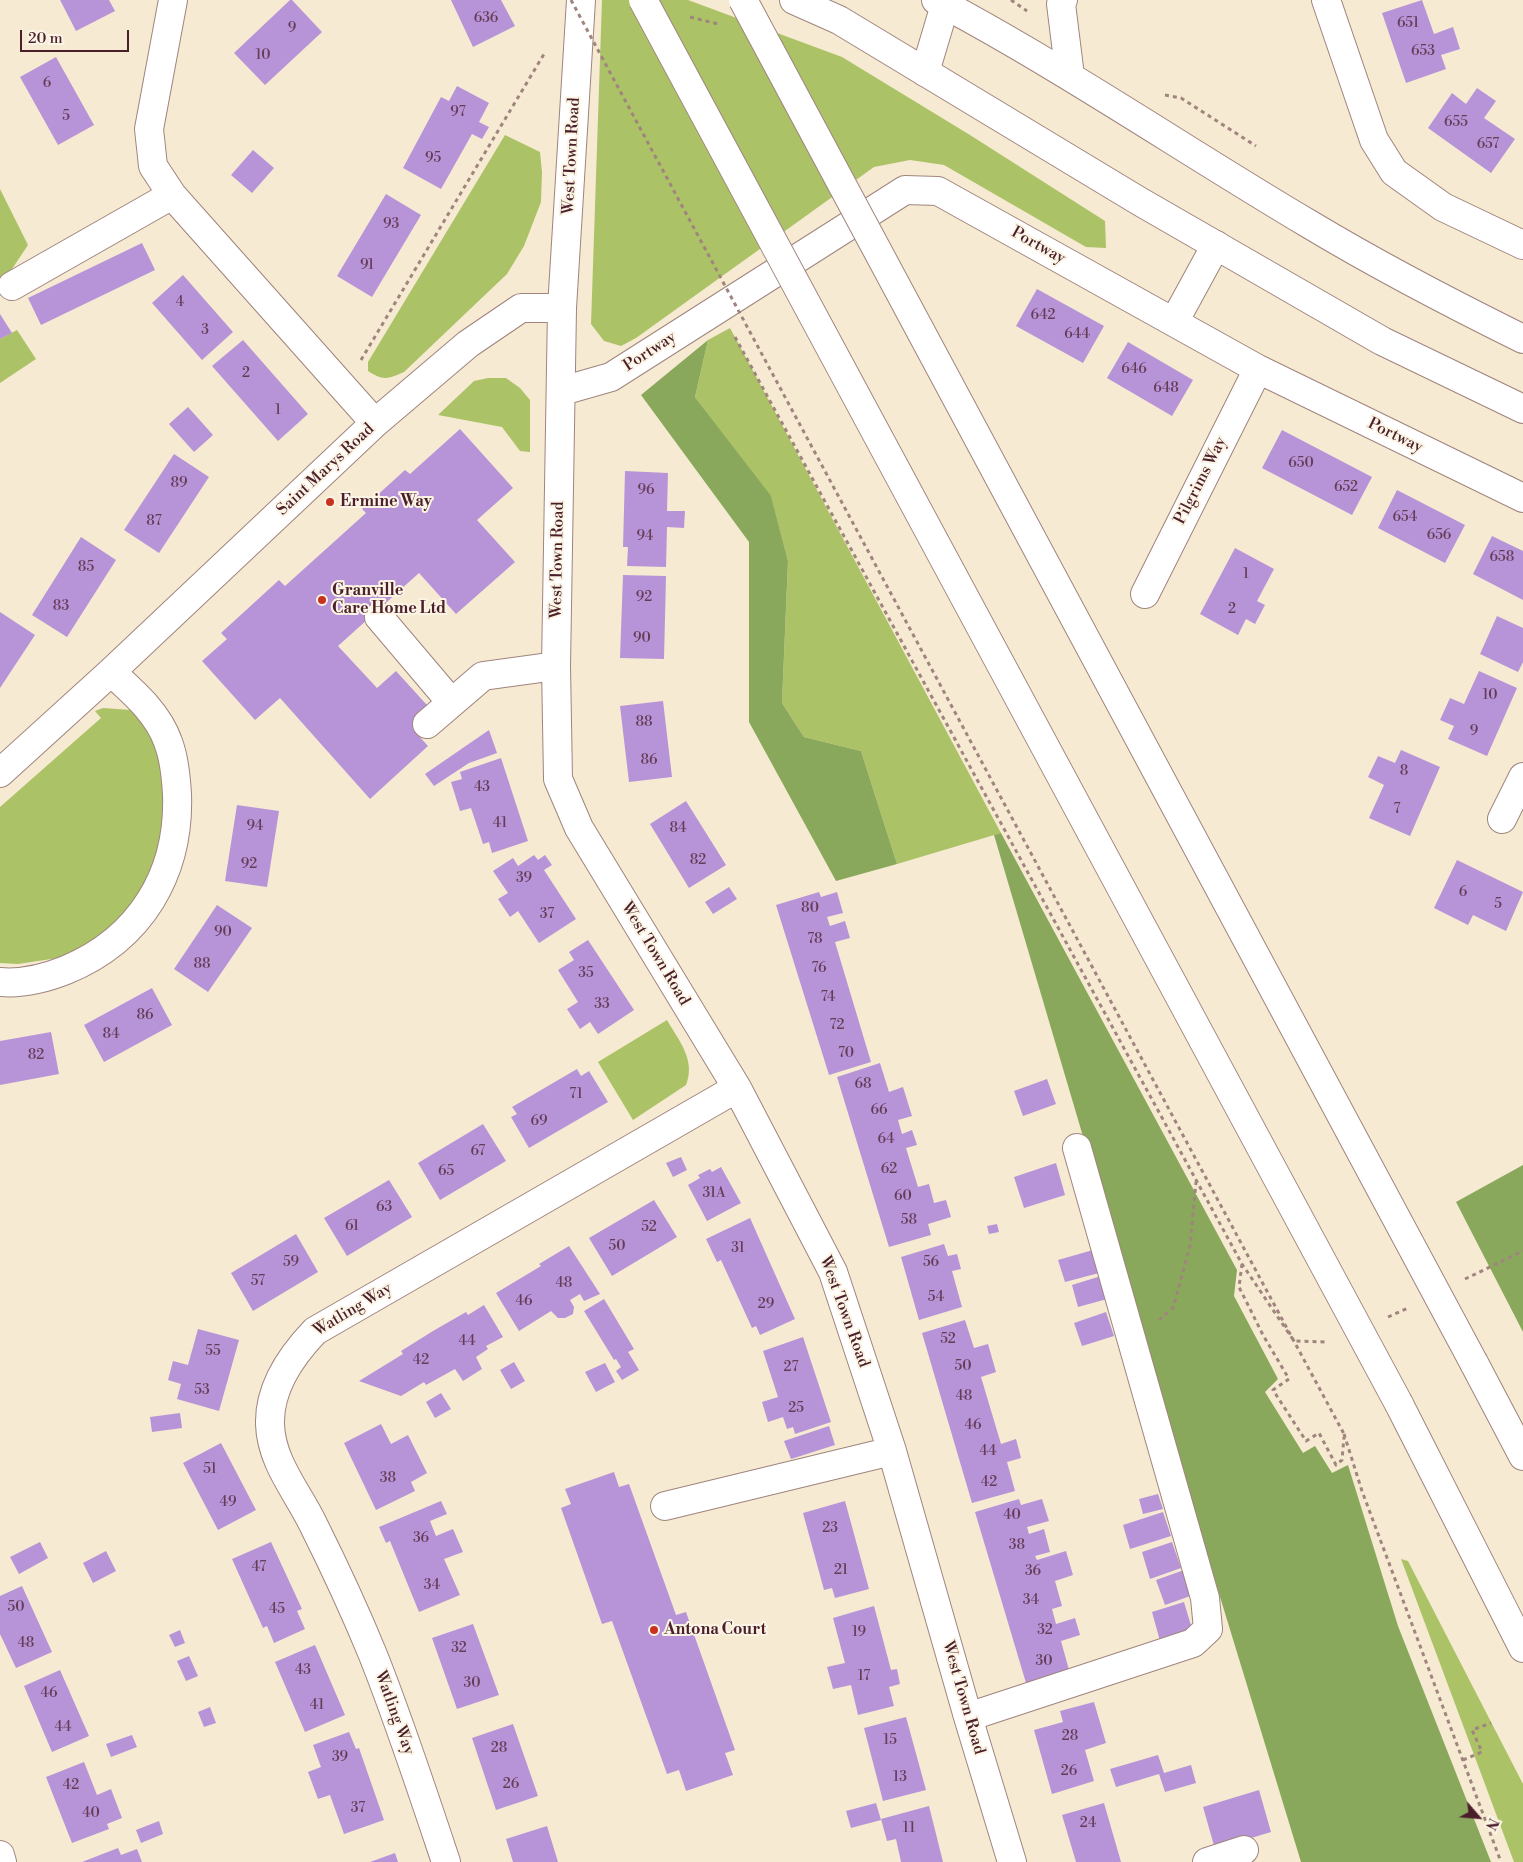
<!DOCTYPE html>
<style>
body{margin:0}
#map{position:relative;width:1523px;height:1862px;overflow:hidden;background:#f6ead2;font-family:"Libre Bodoni",serif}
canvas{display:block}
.north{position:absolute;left:1453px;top:1792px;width:50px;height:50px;-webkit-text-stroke:4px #fcf5e5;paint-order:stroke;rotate:117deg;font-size:14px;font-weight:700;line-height:20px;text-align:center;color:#4a1f2b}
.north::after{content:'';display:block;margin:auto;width:18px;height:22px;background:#4a1f2b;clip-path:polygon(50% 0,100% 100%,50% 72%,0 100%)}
.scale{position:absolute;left:20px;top:30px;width:109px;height:22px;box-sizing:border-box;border:2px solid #4a1f2b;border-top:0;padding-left:6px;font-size:15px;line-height:18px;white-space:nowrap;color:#4a1f2b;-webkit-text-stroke:4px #fcf5e5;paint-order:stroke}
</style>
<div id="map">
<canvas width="1523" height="1862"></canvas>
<div class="north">N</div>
<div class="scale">20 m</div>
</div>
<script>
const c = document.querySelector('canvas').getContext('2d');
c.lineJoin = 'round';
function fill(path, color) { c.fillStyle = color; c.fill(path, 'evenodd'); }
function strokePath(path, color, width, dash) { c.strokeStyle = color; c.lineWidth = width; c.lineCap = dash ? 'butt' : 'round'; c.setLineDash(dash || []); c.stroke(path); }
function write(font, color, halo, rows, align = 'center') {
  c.font = font + ' "Libre Bodoni",serif'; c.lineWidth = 4; c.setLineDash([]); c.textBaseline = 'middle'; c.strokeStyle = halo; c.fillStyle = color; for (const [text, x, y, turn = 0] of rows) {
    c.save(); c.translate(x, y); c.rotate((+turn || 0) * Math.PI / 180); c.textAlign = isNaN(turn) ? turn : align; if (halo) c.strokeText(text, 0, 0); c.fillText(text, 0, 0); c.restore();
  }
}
fill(new Path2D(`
 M602 0H688L842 57 970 135 1105 221 1106 248 1086 247 944 165 910 160 874 167 636 338 621 346 604 341 591 324Z
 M505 135 540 152 542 172 541 202 524 246 507 274 404 372C388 379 383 381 368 371V362Z
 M0 189 28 245 0 287Z
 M730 328 1001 833 897 864 861 751 804 737 782 703 788 561 771 497 695 397 708 340Z
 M17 330 36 359 0 383V339Z
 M488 378H506L520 388 530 400V452L520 451 502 427 438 415 474 381Z
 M103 708 131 710 145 718 171 778 158 864 117 927 72 953 58 958 18 964 0 963V807L101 718 95 711Z
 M667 1020C679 1041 696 1060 686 1085L633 1120 598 1062Z
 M1401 1559 1408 1561 1523 1784V1862H1514Z`), '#acc266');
fill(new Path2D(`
 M708 340 695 397 771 496 788 561 782 703 804 737 861 751 897 864 836 881 749 722V542L641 395Z
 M1001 833 1237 1270 1234 1296 1278 1379 1265 1392 1303 1453 1315 1446 1332 1473 1348 1465 1398 1626 1491 1862H1301L1188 1492 994 835Z
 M1523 1165V1332L1456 1202Z`), '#89a85b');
fill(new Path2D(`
 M60 0H109L115 11 76 31Z
 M290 0H292L322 32 265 85 234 53Z
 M451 0H501L515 26 473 47Z
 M1422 0 1434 34 1453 27 1460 49 1441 55 1446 69 1406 83 1382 13Z
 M56 57 94 125 58 145 20 77Z
 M457 86 489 103 479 122 489 127 482 139 472 134 441 189 403 168 441 97 449 101Z
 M1477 88 1496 101 1484 118 1515 139 1491 173 1428 128 1452 93 1466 104Z
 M253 150 274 168 252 193 231 175Z
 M386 194 421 215 372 297 337 276Z
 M142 243 155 270 41 325 28 298Z
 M183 275 233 332 202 360 152 303Z
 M1037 289 1104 326 1083 363 1016 326Z
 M0 314 12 333 0 339Z
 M243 340 308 414 278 441 212 366Z
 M1128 342 1193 380 1172 416 1107 378Z
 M188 407 213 435 194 452 169 424Z
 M460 429 513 488 477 520 515 562 456 614 419 573 338 646 377 688 396 671 436 715 416 733 428 746 370 799 280 698 255 720 202 661 227 639 221 633 279 580 285 586 366 513 362 509 405 470 410 474Z
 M1282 430 1372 477 1352 515 1262 468Z
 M174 454 209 477 159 553 124 530Z
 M625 471 668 473 667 511H685L684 528 667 527 666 567 627 566 628 547H623Z
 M1397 490 1465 525 1445 563 1378 528Z
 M1492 536 1523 551V600L1473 574Z
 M81 537 116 560 67 637 32 615Z
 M1235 548 1274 569 1257 601 1265 605 1255 624 1246 619 1238 635 1200 614Z
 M623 575 666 576 664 659 620 658Z
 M0 612 35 635 0 688Z
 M1497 616 1523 628V662L1518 672 1480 654Z
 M1479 671 1517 688 1487 756 1448 739 1454 726 1440 720 1450 698 1464 704Z
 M663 701 672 777 629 782 620 706Z
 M489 730 497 753 469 763 434 786 425 774Z
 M1401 750 1440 767 1410 836 1369 818 1384 785 1368 777 1378 756 1395 763Z
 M501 758 528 841 492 853 489 842 483 844 471 808 460 811 451 782 462 779 460 772Z
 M686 801 726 865 689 888 650 824Z
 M237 805 279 811 267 887 225 881Z
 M534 855 538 860 545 855 552 865 544 870 576 919 539 943 518 911 510 917 498 899 508 893 493 871 513 858 518 866Z
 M1457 860 1523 892 1506 931 1473 915 1468 925 1434 908Z
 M729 887 737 899 713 914 705 902Z
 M819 892 821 897 837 892 843 913 827 917 830 926 845 921 850 938 835 942 871 1062 829 1075 776 905Z
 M217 905 252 928 208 992 174 969Z
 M588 940 634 1010 598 1034 590 1022 580 1029 567 1009 578 1002 558 970 574 960 569 952Z
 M152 988 172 1025 104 1062 84 1025Z
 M51 1032 59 1074 0 1085V1041Z
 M880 1063 889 1092 903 1087 912 1116 898 1120 902 1134 912 1130 917 1145 906 1148 918 1187 929 1184 934 1203 946 1200 951 1217 928 1224 931 1235 889 1247 837 1077Z
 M577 1069 581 1076 589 1071 608 1102 529 1148 511 1117 517 1114 512 1107Z
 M1047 1079 1056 1104 1023 1116 1014 1091Z
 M483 1124 506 1161 440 1200 418 1163Z
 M681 1157 687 1170 673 1177 666 1163Z
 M1056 1163 1065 1195 1024 1208 1014 1177Z
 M721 1167 741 1203 707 1221 688 1185 700 1178 698 1175 710 1169 712 1172Z
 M389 1180 412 1217 347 1256 324 1218Z
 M654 1200 677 1237 612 1276 589 1238Z
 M750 1218 795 1319 760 1335 756 1326 752 1328 721 1260 717 1262 706 1239Z
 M997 1224 999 1232 989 1234 987 1226Z
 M296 1234 318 1272 253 1311 231 1273Z
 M944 1244 948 1256 957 1254 961 1269 952 1271 962 1307 919 1320 901 1257Z
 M569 1246 600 1294 584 1301 580 1294 570 1300 574 1307 573 1314 565 1318H558L551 1311 519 1331 496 1293 541 1266 539 1264Z
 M1093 1250 1099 1273 1065 1282 1058 1260Z
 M1101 1276 1107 1299 1078 1307 1072 1285Z
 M604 1299 634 1349 628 1352 639 1370 622 1380 616 1371 621 1367 616 1359 614 1360 584 1311Z
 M484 1305 503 1337 486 1346 488 1349 476 1357 482 1369 463 1381 455 1369 426 1385 424 1382 401 1396 359 1381 403 1354 401 1351 433 1331 466 1312 468 1315Z
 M1106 1312 1114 1336 1082 1346 1074 1323Z
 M965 1320 974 1348 988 1344 996 1372 981 1377 1001 1444 1016 1439 1021 1458 1007 1462 1015 1491 972 1503 922 1333Z
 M198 1329 239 1340 219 1411 177 1399 181 1384 168 1380 173 1361 188 1365Z
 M803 1337 831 1422 795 1434 793 1427 787 1429 783 1417 768 1422 762 1402 778 1397 763 1351Z
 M514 1362 525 1381 511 1389 500 1370Z
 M605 1363 615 1382 596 1392 585 1372Z
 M441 1393 451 1409 435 1418 426 1402Z
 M180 1413 182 1428 152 1432 150 1417Z
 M381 1424 391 1444 408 1435 427 1473 411 1482 415 1491 376 1510 344 1443Z
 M829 1426 835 1445 791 1459 784 1441Z
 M221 1443 256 1510 218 1530 183 1463Z
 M614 1472 619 1487 629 1484 676 1615 686 1612 735 1750 725 1753 733 1775 686 1791 679 1770 667 1774 612 1621 602 1624 561 1508 571 1504 565 1489Z
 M1158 1494 1163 1509 1143 1514 1139 1499Z
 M1019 1499 1021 1505 1042 1499 1049 1521 1027 1527 1029 1534 1044 1529 1050 1552 1035 1556 1037 1560 1066 1551 1073 1575 1055 1581 1062 1606 1052 1609 1056 1624 1075 1618 1080 1635 1061 1641 1069 1670 1026 1683 975 1512Z
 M441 1501 447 1514 430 1521 436 1536 453 1529 463 1552 444 1559 460 1595 419 1612 390 1541 386 1543 379 1527Z
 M845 1501 869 1589 835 1598 832 1588 824 1590 803 1513Z
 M1163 1512 1171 1536 1130 1549 1123 1525Z
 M40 1542 48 1558 19 1574 10 1557Z
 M271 1542 302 1609 297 1611 305 1629 274 1643 267 1626 263 1628 232 1559Z
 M1172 1542 1181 1568 1150 1579 1142 1552Z
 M106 1551 116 1571 93 1583 83 1563Z
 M1187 1569 1196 1594 1165 1605 1156 1580Z
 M22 1586 52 1652 16 1668 0 1634V1596Z
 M1184 1602 1193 1632 1160 1641 1152 1612Z
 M874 1606 891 1670 897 1669 900 1684 889 1687 894 1706 858 1715 851 1685 833 1689 827 1667 845 1663 833 1618Z
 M473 1624 499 1695 457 1709 432 1638Z
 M180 1630 185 1643 175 1647 169 1635Z
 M315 1645 345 1715 305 1732 275 1662Z
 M189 1656 198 1676 186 1681 177 1661Z
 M60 1670 89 1736 52 1752 24 1686Z
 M1094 1702 1106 1743 1085 1750 1094 1781 1052 1794 1034 1730 1063 1722 1060 1711Z
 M210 1707 216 1723 204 1727 198 1712Z
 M906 1717 926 1790 883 1801 864 1728Z
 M513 1724 538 1796 496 1810 472 1738Z
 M349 1732 356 1749 359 1748 384 1820 344 1834 330 1795 318 1799 308 1772 321 1767 313 1745Z
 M132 1735 137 1747 111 1757 106 1744Z
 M1158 1755 1164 1773 1191 1765 1196 1783 1165 1792 1159 1774 1116 1787 1110 1769Z
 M84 1762 97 1795 111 1789 122 1818 107 1824 109 1829 72 1843 46 1777Z
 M1259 1790 1271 1832 1215 1849 1203 1807Z
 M876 1803 881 1820 851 1828 846 1811Z
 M1104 1803 1121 1862H1076L1062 1815Z
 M929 1806 943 1862H901L896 1839 887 1841 881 1819Z
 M159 1821 163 1834 141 1843 136 1830Z
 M547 1826 558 1862H513L506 1839Z
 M118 1848 121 1855 137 1849 142 1862H82Z
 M395 1853 398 1862H370Z`), '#b794d8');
const minor = new Path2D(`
 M173 0 149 129 153 166 172 195 375 423
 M581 0 562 308 556 666 558 779 579 828 737 1088 833 1272 892 1451 968 1717 1012 1862
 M1063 0 1061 4 1070 76
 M1326 0 1374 140 1394 172 1443 207 1523 245
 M925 72 945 5 951 0
 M12 286 172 195
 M1174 322 1216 245
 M562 391 611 377 905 190 938 191 1258 369 1523 498
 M1145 594 1258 369
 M379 617 451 702
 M427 724 483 676 556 666
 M0 773 111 672 375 423 468 344 521 308H562
 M1502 819 1523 777
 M0 982C23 984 46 978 66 970 141 939 180 873 177 794 176 777 174 757 168 742 158 713 133 692 111 672
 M665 1506 892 1451
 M968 1717 1193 1643 1208 1629 1205 1598 1077 1148
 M0 1855 2 1862
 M446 1862C423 1793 400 1723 373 1655 355 1611 334 1566 313 1524 297 1491 271 1462 270 1424 269 1388 291 1356 315 1331L737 1088
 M1207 1862 1244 1850`);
const highway = new Path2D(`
 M794 0 839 20 1139 201 1382 341 1523 409
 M936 0C1064 68 1184 150 1309 224 1379 266 1450 303 1523 339
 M1474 1363 1523 1456
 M1399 1404 1523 1648`);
strokePath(minor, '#a0847e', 30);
strokePath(highway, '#a0847e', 30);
strokePath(new Path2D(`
 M1011 0 1027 11
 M690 17 718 24
 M1165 95 1181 98 1256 146
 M735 337 1242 1264 1294 1341 1328 1342
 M361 360 544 54
 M1242 1264 1239 1287 1263 1335 1289 1379 1273 1390 1306 1441 1319 1433 1336 1465 1342 1460 1344 1437
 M1465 1279 1523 1251
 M1388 1317 1408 1308
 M1159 1320 1173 1308 1190 1246 1196 1182
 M1344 1434 1362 1491 1501 1862
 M1463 1760 1482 1752 1472 1730 1491 1723`), '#a0847e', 3, [4, 4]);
strokePath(minor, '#fff', 28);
strokePath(highway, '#fff', 28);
const highwayBridge = new Path2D(`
 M643 0 1399 1404
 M743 0 1474 1363`);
strokePath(highwayBridge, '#a0847e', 30, []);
strokePath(new Path2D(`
 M571 0 1344 1434`), '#a0847e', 3, [4, 4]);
strokePath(highwayBridge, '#fff', 28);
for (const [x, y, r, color] of [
 [330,502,5,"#c8321e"],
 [322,600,5,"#c8321e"],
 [654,1630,5,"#c8321e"]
]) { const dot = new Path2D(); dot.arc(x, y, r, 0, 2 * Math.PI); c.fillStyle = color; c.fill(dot); strokePath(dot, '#fcf5e5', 2); }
write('14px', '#653c56', null, [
 ["636",486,19],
 ["651",1408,24],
 ["9",292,29],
 ["653",1423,52],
 ["10",263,56],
 ["6",47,84],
 ["97",458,113],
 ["5",66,117],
 ["655",1456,123],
 ["657",1488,145],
 ["95",433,159],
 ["93",391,225],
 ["91",367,266],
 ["4",180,303],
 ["642",1043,316],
 ["3",205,331],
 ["644",1077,335],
 ["646",1134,370],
 ["2",246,374],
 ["648",1166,389],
 ["1",278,411],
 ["650",1301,464],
 ["89",179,484],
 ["652",1346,488],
 ["96",646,491],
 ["654",1405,518],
 ["87",154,522],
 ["656",1439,536],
 ["94",645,537],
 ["658",1502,558],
 ["85",86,568],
 ["1",1246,575],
 ["92",644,598],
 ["83",61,607],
 ["2",1232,610],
 ["90",642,639],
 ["10",1490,696],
 ["88",644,723],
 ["9",1474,732],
 ["86",649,761],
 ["8",1404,772],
 ["43",482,788],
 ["7",1397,810],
 ["41",500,824],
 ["94",255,827],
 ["84",678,829],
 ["82",698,861],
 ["92",249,865],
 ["39",524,879],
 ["6",1463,893],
 ["5",1498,905],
 ["80",810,909],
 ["37",547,915],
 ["90",223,933],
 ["78",815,940],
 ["88",202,965],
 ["76",819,969],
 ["35",586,974],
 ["74",828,998],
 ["33",602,1005],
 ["86",145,1016],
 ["72",837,1026],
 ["84",111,1035],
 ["70",846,1054],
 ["82",36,1056],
 ["68",863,1085],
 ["71",576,1095],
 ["66",879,1111],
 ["69",539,1122],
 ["64",886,1140],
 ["67",478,1152],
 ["62",889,1170],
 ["65",446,1172],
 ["31A",714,1194],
 ["60",903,1197],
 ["63",384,1208],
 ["58",909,1221],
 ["61",352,1227],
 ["52",649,1228],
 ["50",617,1247],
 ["31",738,1249],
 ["59",291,1263],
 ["56",931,1263],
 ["57",258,1282],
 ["48",564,1284],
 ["54",936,1298],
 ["46",524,1302],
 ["29",766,1305],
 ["52",948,1340],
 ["44",467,1342],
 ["55",213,1352],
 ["42",421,1361],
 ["50",963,1367],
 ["27",791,1368],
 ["53",202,1391],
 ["48",964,1397],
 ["25",796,1409],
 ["46",973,1426],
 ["44",988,1452],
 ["51",210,1470],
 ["38",388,1479],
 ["42",989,1483],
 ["49",228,1503],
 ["40",1012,1516],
 ["23",830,1529],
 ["36",421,1539],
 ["38",1017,1546],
 ["47",259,1568],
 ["21",841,1571],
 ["36",1033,1572],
 ["34",432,1586],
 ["34",1031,1601],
 ["50",16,1608],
 ["45",277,1610],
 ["32",1045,1631],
 ["19",859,1633],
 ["48",26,1644],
 ["32",459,1649],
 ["30",1044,1662],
 ["43",303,1671],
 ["17",864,1677],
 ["30",472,1684],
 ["46",49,1694],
 ["41",317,1706],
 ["44",63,1728],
 ["28",1070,1737],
 ["15",890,1741],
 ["28",499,1749],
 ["39",340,1758],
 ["26",1069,1772],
 ["13",900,1778],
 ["26",511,1785],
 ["42",71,1786],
 ["37",358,1809],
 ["40",91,1814],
 ["24",1088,1824],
 ["11",909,1829]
]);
write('16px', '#4a1f2b', '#fcf5e5', [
 ["West Town Road",572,156,-87],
 ["Portway",1038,246,29],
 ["Portway",650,352,-33],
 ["Portway",1395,436,26],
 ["Saint Marys Road",326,470,-43],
 ["Pilgrims Way",1201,481,-63],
 ["West Town Road",558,560,-89],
 ["West Town Road",655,954,59],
 ["Watling Way",353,1310,-31],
 ["West Town Road",844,1312,70],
 ["West Town Road",963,1698,74],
 ["Watling Way",394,1713,70]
]);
write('bold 16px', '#4a1f2b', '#fcf5e5', [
 ["Ermine Way",340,502],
 ["Granville",332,591],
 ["Care Home Ltd",332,609],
 ["Antona Court",664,1630]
], 'left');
</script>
